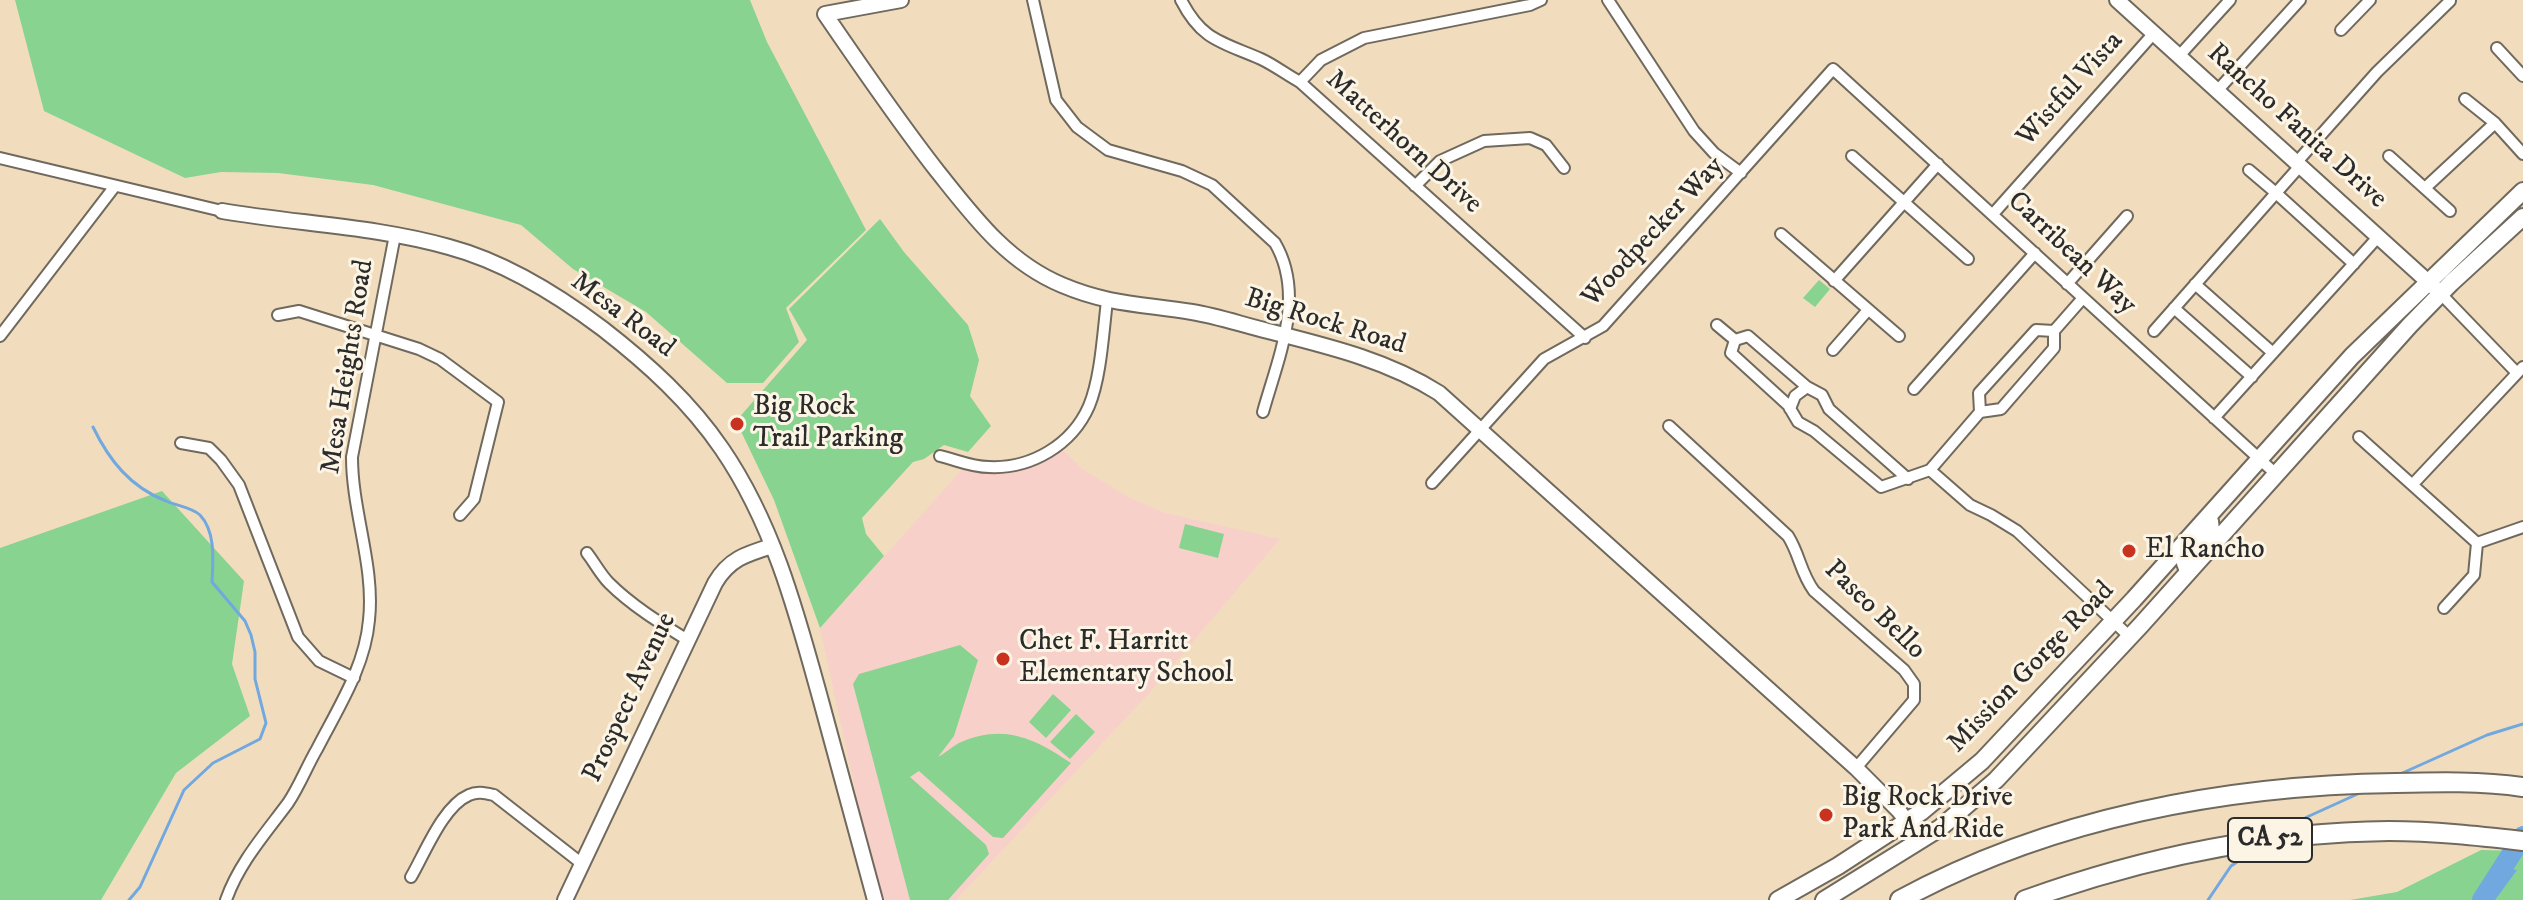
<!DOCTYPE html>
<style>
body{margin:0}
canvas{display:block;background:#f1ddbd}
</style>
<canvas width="2523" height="900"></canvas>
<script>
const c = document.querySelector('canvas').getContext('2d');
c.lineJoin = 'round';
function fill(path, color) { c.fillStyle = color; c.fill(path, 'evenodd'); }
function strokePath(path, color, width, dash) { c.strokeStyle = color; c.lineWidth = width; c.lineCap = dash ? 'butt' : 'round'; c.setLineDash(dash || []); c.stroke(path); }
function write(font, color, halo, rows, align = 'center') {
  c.font = font + ' "IM FELL DW Pica",serif'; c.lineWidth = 6; c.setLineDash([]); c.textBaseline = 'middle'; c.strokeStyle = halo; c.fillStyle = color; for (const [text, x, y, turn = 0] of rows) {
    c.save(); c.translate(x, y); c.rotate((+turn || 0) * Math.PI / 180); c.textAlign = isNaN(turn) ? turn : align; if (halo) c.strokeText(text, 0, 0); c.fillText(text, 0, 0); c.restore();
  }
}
fill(new Path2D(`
 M1058 446 1084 470 1130 498 1166 513 1280 539 1153 689 956 900H879L820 628 966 465H1011Z`), '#f7d1c9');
fill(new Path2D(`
 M15 0H750L767 42 866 230 786 308 799 342 763 383H727L646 312 573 269 521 225 373 185 278 173 221 172 185 178 44 111Z
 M880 219 904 252 968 325 979 360 970 396 991 426 968 452 944 445 924 459 913 462 862 518 866 534 884 556 820 628 774 500 736 421 807 340 789 309Z
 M1819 280 1830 289 1815 307 1803 298Z
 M162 491 244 581 232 664 250 716 176 773 101 900H0V548Z
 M1185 524 1224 534 1218 558 1179 548Z
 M960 645 978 660 954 736 938 757C945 753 952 747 959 743 1003 723 1034 738 1071 763L1003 838 993 837 919 771 910 777 986 845 989 854 948 900H910L853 684 859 674Z
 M1053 694 1071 710 1046 738 1029 722Z
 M1076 714 1095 732 1070 759 1050 742Z
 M2481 850 2523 851V900H2350L2397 892Z`), '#88d390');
fill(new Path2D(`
 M2497 867 2517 870 2495 900H2473Z`), '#70a8df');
strokePath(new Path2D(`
 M93 427C109 460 130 487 166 501 177 506 191 507 200 515 216 532 213 561 212 582L245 621 251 635 255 652V679L266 723 260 739 213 763 184 790 140 887 129 900
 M2398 775 2487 735 2523 724
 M2287 830 2307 817 2362 792
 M2208 900 2231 866 2257 849`), '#70a8df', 3);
strokePath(new Path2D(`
 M2482 900 2523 836`), '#70a8df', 20);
const street = new Path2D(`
 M1033 0 1056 100 1077 127 1108 150 1182 171 1212 185 1275 243C1306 296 1278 358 1263 412
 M1181 0C1202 41 1222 42 1261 59 1274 65 1287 75 1300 82L1585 338
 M1608 0 1694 131 1714 153 1741 173
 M2341 30 2370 0
 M2497 48 2523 76
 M2179 56 2230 0
 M1300 82 1321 60 1364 38 1530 5 1541 0
 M2217 91 2300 0
 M2465 99 2495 123 2523 154
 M1852 156 1968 259
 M2389 156 2450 211
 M0 158 222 211
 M2296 163 2377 72 2450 1
 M2300 166 2276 193 2354 264
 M1415 186 1440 161 1484 141 1530 138 1546 145 1564 168
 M2425 188 2495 123
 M1993 214 2154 33
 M1781 234 1899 336
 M1834 281 1938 164
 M2067 284 2127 216
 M2195 284 2273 353
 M2440 293 2517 373
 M2174 308 2252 377
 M278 315 299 311 419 349 440 359 498 402 474 499 460 515
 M1717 325 1735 340
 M2154 331 2276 193 2249 170
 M0 336 115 186
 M1735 340 1731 353 1788 405 1798 422 1814 431 1881 487 1930 470 1980 412 2001 409 2054 348V331L2083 298
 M1735 340 1748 336 1807 387 1822 395 1829 409 1908 479
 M1833 350 1868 310
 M1914 389 2035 253
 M1790 409 1795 396 1807 387
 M1980 412 1979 393 2036 330 2054 331
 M2214 418 2378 237
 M1669 426 1788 536C1800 555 1800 572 1814 591L1904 670 1914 684V700L1856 768
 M2359 437 2477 543 2523 527
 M181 443 209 448 221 460 239 485 298 637 319 661 354 678
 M940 456C957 460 971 467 989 467 1031 469 1072 445 1089 406 1101 377 1103 333 1107 301
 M1930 470 1970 505 1991 515 2017 531 2130 637
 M1432 483 1544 359 1603 326 1833 69 2277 475
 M2413 484 2523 367
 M587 553C594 562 601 575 609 583 631 605 660 623 686 639
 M2444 608 2474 575 2477 543
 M411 877C425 853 443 806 469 795 477 791 485 793 494 795L581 863
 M226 900C239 863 265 834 288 803 299 787 307 766 317 749 338 708 365 667 369 620 375 566 352 512 352 457L395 235`);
const secondary = new Path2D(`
 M901 0 825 14C862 68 898 121 938 172 974 217 1007 262 1062 285 1109 305 1143 304 1192 312 1217 316 1243 325 1268 331 1327 346 1387 360 1439 393L1856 768 1899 811 1921 840
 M2117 0 2437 290
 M222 211C298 224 375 226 449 247 505 262 558 295 603 329 648 364 690 402 722 449 774 525 797 614 821 701 839 768 857 834 875 900
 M565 900 715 583C729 559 746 554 772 546`);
const primary = new Path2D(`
 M2188 571 2185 563 2211 531 2210 521
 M1778 900 1838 866 1921 812 1982 761 2134 599 2352 356 2523 191
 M1824 900 1940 828 1996 780 2141 625 2410 325 2451 283 2523 217`);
const highway = new Path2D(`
 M1900 900C2050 818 2226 785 2396 783 2437 782 2482 781 2523 787
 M2025 900C2142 858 2264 832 2389 831 2434 831 2479 836 2523 841`);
strokePath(street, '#70695e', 14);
strokePath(secondary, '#70695e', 18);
strokePath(primary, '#70695e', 20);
strokePath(highway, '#70695e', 22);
strokePath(street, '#fff', 10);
strokePath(secondary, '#fff', 14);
strokePath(primary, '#fff', 16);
strokePath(highway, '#fff', 18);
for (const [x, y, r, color] of [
 [737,424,8,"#c8321e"],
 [2129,551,8,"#c8321e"],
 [1003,659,8,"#c8321e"],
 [1826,815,8,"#c8321e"]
]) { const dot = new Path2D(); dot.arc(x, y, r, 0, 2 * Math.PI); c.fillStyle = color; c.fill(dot); strokePath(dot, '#fcf5e5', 3); }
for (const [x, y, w] of [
 [2270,840,84]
]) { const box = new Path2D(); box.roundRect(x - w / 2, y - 22, w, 44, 6); c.fillStyle = '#fcf5e5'; c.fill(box); strokePath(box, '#2b2b2b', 2); }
write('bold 26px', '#2b2b2b', null, [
 ["CA 52",2270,840]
]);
write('28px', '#2b2b2b', '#fcf5e5', [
 ["Wistful Vista",2071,90,-48],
 ["Rancho Fanita Drive",2296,127,42],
 ["Matterhorn Drive",1403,143,42],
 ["Woodpecker Way",1654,233,-47],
 ["Carribean Way",2071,254,43],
 ["Mesa Road",622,316,37],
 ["Big Rock Road",1325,323,17],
 ["Mesa Heights Road",349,367,-81],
 ["Paseo Bello",1874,611,44],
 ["Mission Gorge Road",2032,668,-46],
 ["Prospect Avenue",631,698,-65]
]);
write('28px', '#2b2b2b', '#fcf5e5', [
 ["Big Rock",753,408],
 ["Trail Parking",753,440],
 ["El Rancho",2145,551],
 ["Chet F. Harritt",1019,643],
 ["Elementary School",1019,675],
 ["Big Rock Drive",1842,799],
 ["Park And Ride",1842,831]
], 'left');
</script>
